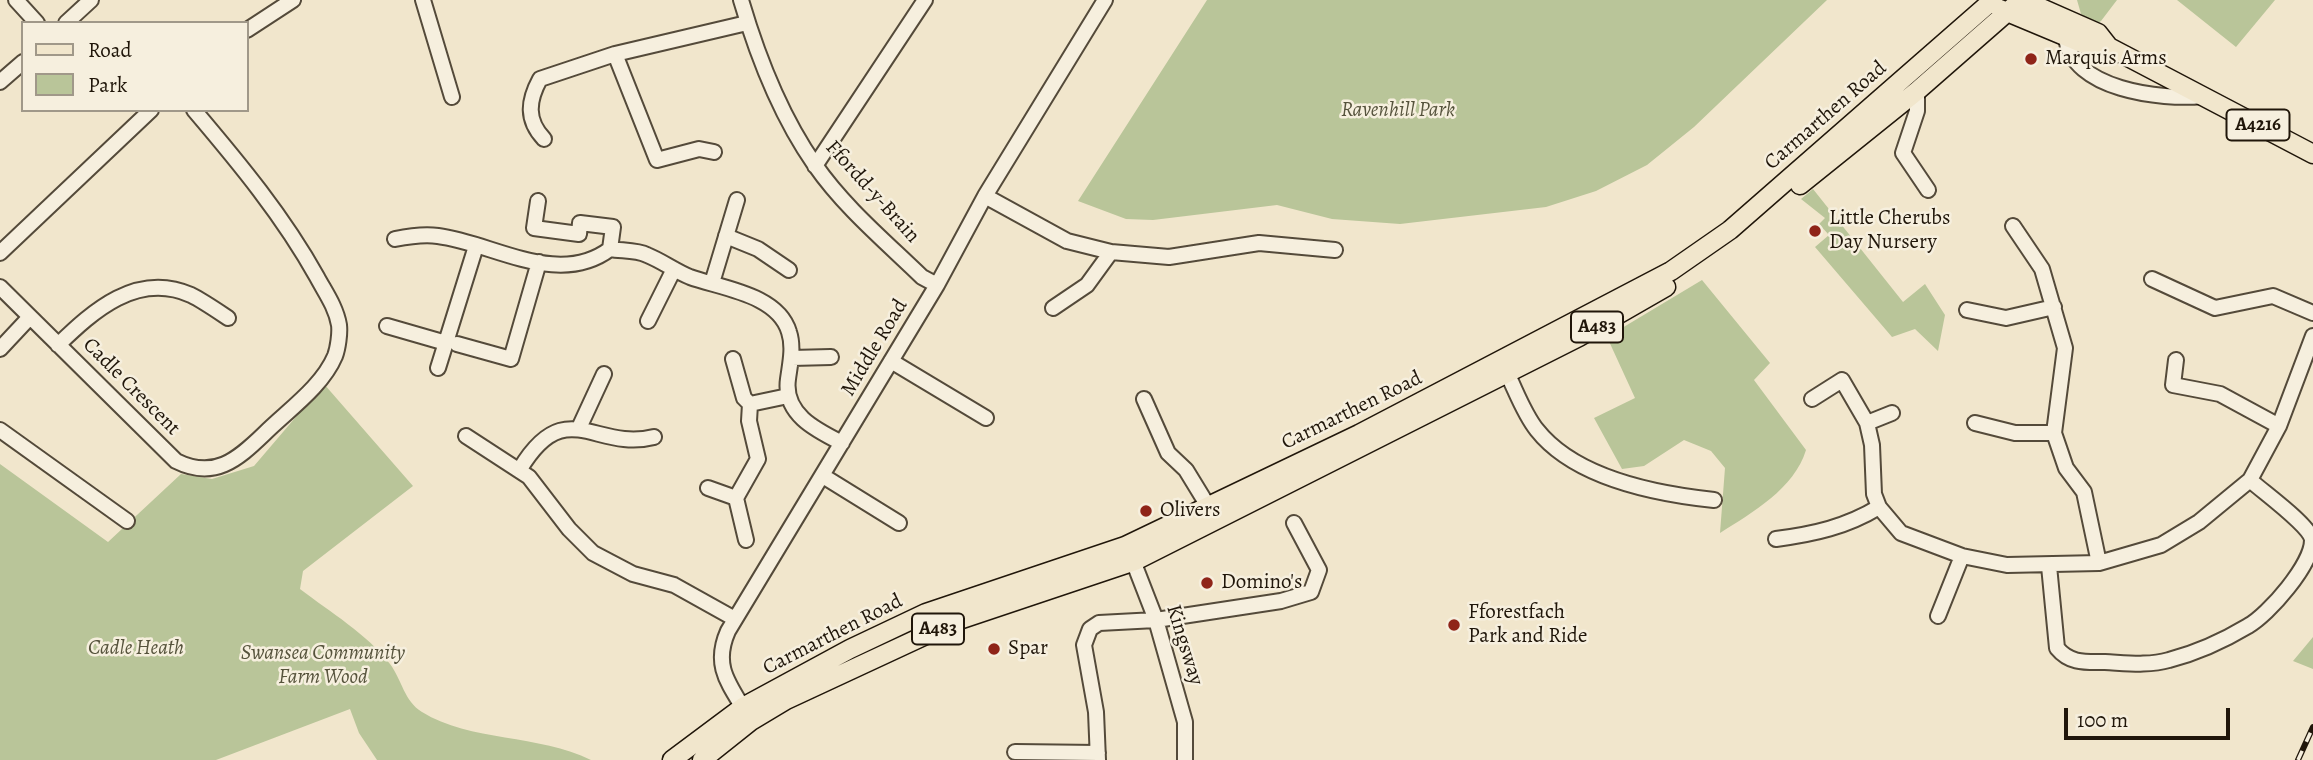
<!DOCTYPE html>
<style>
body{margin:0}
#map{position:relative;width:2313px;height:760px;overflow:hidden;background:#f1e6cc;font-family:Alegreya,serif}
canvas{display:block}
.legend{position:absolute;left:21px;top:21px;width:228px;height:91px;box-sizing:border-box;background:#f6efde;border:2px solid #a09889;margin:0;padding:9px 12px;list-style:none;font-size:21px;color:#20160a}
.legend li{display:flex;align-items:center;gap:14px;height:35px}
.legend b{width:35px;border:2px solid #a09889}
.scale{position:absolute;left:2064px;top:708px;width:166px;height:32px;box-sizing:border-box;border:4px solid #20160a;border-top:0;padding-left:9px;font-size:21px;line-height:24px;white-space:nowrap;color:#20160a;-webkit-text-stroke:5px #f6efde;paint-order:stroke}
</style>
<div id="map">
<canvas width="2313" height="760"></canvas>
<ul class="legend">
<li><b style="height:9px;background:#f1e6cc"></b>Road</li>
<li><b style="height:19px;background:#b9c599"></b>Park</li>
</ul>
<div class="scale">100 m</div>
</div>
<script>
const c = document.querySelector('canvas').getContext('2d');
c.lineJoin = 'round';
function fill(path, color) { c.fillStyle = color; c.fill(path, 'evenodd'); }
function strokePath(path, color, width, dash) { c.strokeStyle = color; c.lineWidth = width; c.lineCap = dash ? 'butt' : 'round'; c.setLineDash(dash || []); c.stroke(path); }
function write(font, color, halo, rows, align = 'center') {
  c.font = font + ' Alegreya,serif'; c.lineWidth = 5; c.setLineDash([]); c.textBaseline = 'middle'; c.strokeStyle = halo; c.fillStyle = color; for (const [text, x, y, turn = 0] of rows) {
    c.save(); c.translate(x, y); c.rotate((+turn || 0) * Math.PI / 180); c.textAlign = isNaN(turn) ? turn : align; if (halo) c.strokeText(text, 0, 0); c.fillText(text, 0, 0); c.restore();
  }
}
fill(new Path2D(`
 M1207 0H1827L1694 127 1647 165 1596 191 1546 207 1400 224 1332 219 1277 205 1153 220 1126 219 1078 201Z
 M2077 0H2117L2101 21 2096 24 2081 14Z
 M2177 0H2275L2236 47Z
 M1813 189 1903 302 1925 284 1945 315 1938 351 1915 329 1892 337 1815 247 1829 235 1819 224 1825 218 1801 199Z
 M1702 280 1770 363 1754 380 1806 450C1794 489 1753 512 1720 533L1725 468 1711 451 1684 440 1644 466 1622 469 1594 418 1635 398 1607 337Z
 M324 384 413 486 303 571 300 589C330 612 367 634 390 664 402 680 404 701 422 712 470 742 539 734 591 760H377L359 733 350 709 216 760H0V464L108 542 181 474 212 479 254 466Z
 M2313 637V669L2293 661Z`), '#b9c599');
const minor = new Path2D(`
 M16 0 37 23
 M423 0 452 97
 M741 0C758 58 780 115 815 165 844 207 886 242 922 277L937 285
 M66 23 91 0
 M247 30 293 0
 M2066 37C2071 90 2161 100 2203 96
 M615 54 657 160 699 149 714 152
 M0 82 23 62
 M1917 91V111L1903 153 1928 190
 M544 139C526 120 528 101 540 79L615 54 747 23
 M815 166 925 0
 M985 196 1067 241 1111 252 1169 257 1259 243 1335 250
 M538 201 534 228 579 234 580 223 613 227 610 249
 M2013 226 2042 269 2065 348 2054 433 2066 468 2084 492 2099 563
 M726 236 758 249 789 270
 M395 239C410 236 424 234 438 236 493 243 558 288 610 249 622 251 637 250 647 255 662 261 675 271 690 277 720 288 778 294 789 332 794 347 790 364 788 379 783 414 816 430 842 443
 M0 253 151 110
 M2152 279 2215 308 2273 296 2313 313
 M712 283 737 200
 M0 287 176 461C214 480 237 460 264 434 287 411 322 387 335 356 338 348 340 333 339 325 336 307 325 292 317 277 283 216 239 163 194 110
 M1053 308 1087 285 1111 252
 M1967 310 2006 318 2054 307
 M648 321 674 269
 M387 326 446 343
 M457 344 511 359 539 262
 M58 345C93 311 137 271 191 295 203 301 216 310 228 318
 M0 349 29 318
 M792 358 831 357
 M733 359 744 398 750 404
 M2176 360 2173 385 2220 394 2279 426
 M891 361 986 418
 M438 368 476 246
 M1507 373C1516 391 1524 414 1537 430 1575 478 1657 494 1714 500
 M1144 399 1168 453 1186 470 1208 506
 M1812 399 1842 380 1867 423 1872 445 1874 494 1879 507 1901 533 1962 556 2007 565 2099 563 2161 545 2199 522 2250 480 2279 426 2313 336
 M750 404 788 396
 M1867 423 1892 413
 M1975 423 2015 433H2054
 M579 428 604 374
 M0 430 127 521
 M466 436 529 477 569 529 593 553 633 574 674 585 735 619
 M520 469C566 393 595 452 654 437
 M823 476 899 523
 M708 488 736 498
 M1776 539C1814 534 1846 527 1879 507
 M746 540 736 498 758 459 749 421 750 404
 M1130 553 1156 620 1185 722V760
 M2049 566 2057 648C2070 664 2086 662 2105 662 2126 663 2149 666 2169 660 2196 653 2223 641 2248 626 2268 615 2313 564 2312 539 2308 524 2263 492 2250 480
 M1938 616 1962 556
 M748 716C730 685 712 667 728 631L937 285 985 196 1105 0
 M1015 752 1098 753
 M1098 760 1096 712 1084 645 1090 629 1099 623 1156 620 1281 601 1311 592 1319 570 1294 523`);
const major = new Path2D(`
 M2023 0 2098 33 2109 47 2313 154
 M2000 9 2091 47H2109
 M1800 185 1917 91 2021 0
 M672 760 743 707 850 649 926 613 1125 546 1359 434 1671 271 1730 230 1993 0
 M702 760 751 721 786 700 956 621 1135 561 1579 337 1666 287`);
strokePath(minor, '#544a3a', 18);
strokePath(major, '#20160a', 21);
strokePath(minor, '#f6efde', 14);
strokePath(major, '#f1e6cc', 18);
const rail = new Path2D(`
 M2298 760 2313 727`);
strokePath(rail, '#20160a', 6);
strokePath(rail, '#f6efde', 3.5, [10]);
for (const [x, y, r, color] of [
 [2031,59,7,"#8f2418"],
 [1815,231,7,"#8f2418"],
 [1146,511,7,"#8f2418"],
 [1207,583,7,"#8f2418"],
 [1454,625,7,"#8f2418"],
 [994,649,7,"#8f2418"]
]) { const dot = new Path2D(); dot.arc(x, y, r, 0, 2 * Math.PI); c.fillStyle = color; c.fill(dot); strokePath(dot, '#f6efde', 2.5); }
for (const [x, y, w] of [
 [2258,125,63],
 [1597,327,52],
 [938,629,52]
]) { const box = new Path2D(); box.roundRect(x - w / 2, y - 15.5, w, 31, 5); c.fillStyle = '#f6efde'; c.fill(box); strokePath(box, '#20160a', 2); }
write('bold 19px', '#20160a', null, [
 ["A4216",2258,125],
 ["A483",1597,327],
 ["A483",938,629]
]);
write('21px', '#20160a', '#f6efde', [
 ["Marquis Arms",2045,59],
 ["Little Cherubs",1829,219],
 ["Day Nursery",1829,243],
 ["Olivers",1160,511],
 ["Domino's",1221,583],
 ["Fforestfach",1468,613],
 ["Park and Ride",1468,637],
 ["Spar",1008,649]
], 'left');
write('italic 21px', '#56533c', '#f6efde', [
 ["Ravenhill Park",1398,111],
 ["Cadle Heath",136,649],
 ["Swansea Community",323,654],
 ["Farm Wood",323,678]
]);
write('21px', '#20160a', '#f6efde', [
 ["Carmarthen Road",1826,116,-41],
 ["Ffordd-y-Brain",872,192,48],
 ["Middle Road",875,348,-59],
 ["Cadle Crescent",131,387,45],
 ["Carmarthen Road",1352,411,-26],
 ["Carmarthen Road",833,635,-27],
 ["Kingsway",1184,645,73]
]);
</script>
